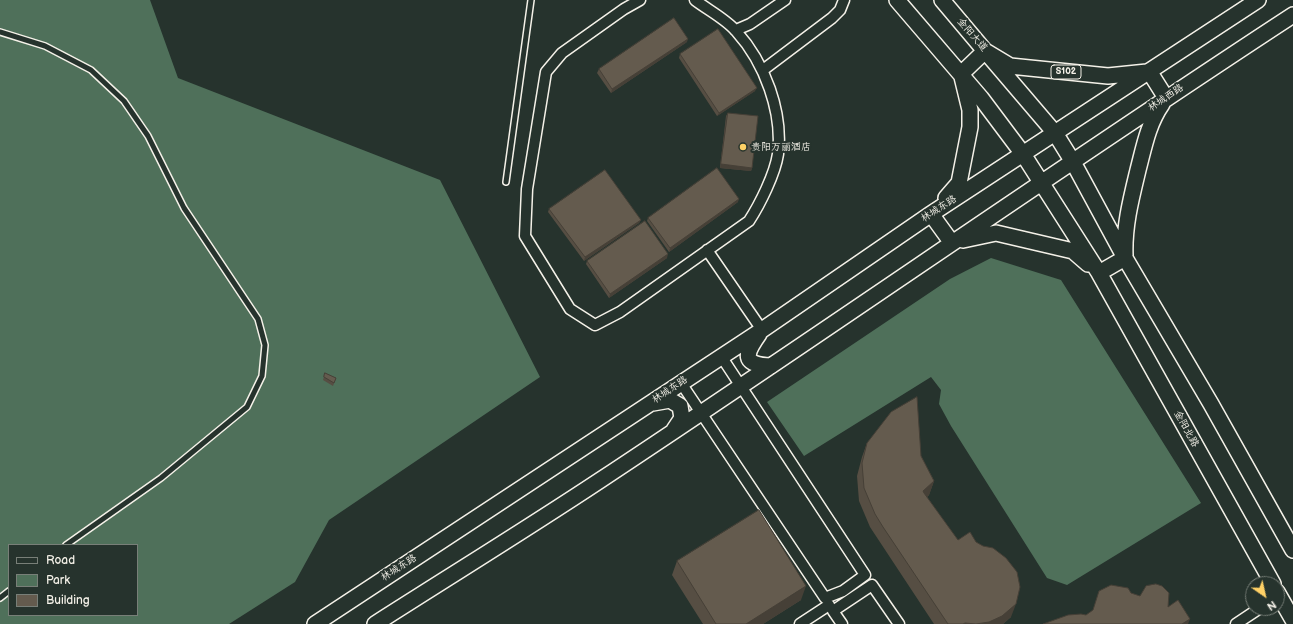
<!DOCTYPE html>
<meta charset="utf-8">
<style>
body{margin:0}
#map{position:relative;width:1293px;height:624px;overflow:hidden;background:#26332d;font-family:"Balsamiq Sans",sans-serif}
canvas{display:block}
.legend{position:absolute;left:8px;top:544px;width:130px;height:72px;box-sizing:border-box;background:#26332d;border:1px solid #787f78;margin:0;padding:5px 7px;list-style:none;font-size:12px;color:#f4f1e8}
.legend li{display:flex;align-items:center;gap:8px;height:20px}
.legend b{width:20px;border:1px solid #787f78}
.north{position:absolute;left:1245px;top:576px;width:40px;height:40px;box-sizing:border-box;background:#26332d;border:1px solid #787f78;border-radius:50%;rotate:146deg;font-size:11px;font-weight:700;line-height:16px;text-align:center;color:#f4f1e8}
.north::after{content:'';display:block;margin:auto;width:14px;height:18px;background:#ffd166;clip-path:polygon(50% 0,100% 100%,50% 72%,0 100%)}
</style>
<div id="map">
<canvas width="1293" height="624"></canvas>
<ul class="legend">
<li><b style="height:5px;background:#26332d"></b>Road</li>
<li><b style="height:11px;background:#4f705a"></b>Park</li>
<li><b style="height:11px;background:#645b4e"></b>Building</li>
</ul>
<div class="north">N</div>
</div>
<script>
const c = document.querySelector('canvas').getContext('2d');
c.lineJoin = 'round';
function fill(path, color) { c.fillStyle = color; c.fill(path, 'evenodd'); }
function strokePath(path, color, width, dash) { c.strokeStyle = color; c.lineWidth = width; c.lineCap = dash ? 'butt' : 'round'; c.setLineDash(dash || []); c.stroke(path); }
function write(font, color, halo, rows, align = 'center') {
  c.font = font + ' "Balsamiq Sans","LXGW WenKai TC",sans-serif'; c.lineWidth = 4; c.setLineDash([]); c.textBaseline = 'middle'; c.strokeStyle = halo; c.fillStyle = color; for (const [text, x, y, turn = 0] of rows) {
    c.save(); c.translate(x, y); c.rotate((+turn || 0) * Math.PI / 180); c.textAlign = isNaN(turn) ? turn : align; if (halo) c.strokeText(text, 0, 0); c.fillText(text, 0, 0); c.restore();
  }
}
fill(new Path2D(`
 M0 0H150L178 78 440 180 540 377 329 520 295 582 229 624H0ZM9 545H137V615H9Z
 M991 258 1061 280 1201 503 1067 585 1047 578 951 426 939 404 941 390 931 377 804 456 767 402 950 279Z`), '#4f705a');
const lane = new Path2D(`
 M0 32 45 46 91 70 124 101 148 136 184 208 258 319 265 345 262 376 247 407 161 478 66 545
 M506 182 531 0
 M0 598 9 591`);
const street = new Path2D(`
 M640 0 624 9 562 53 546 72 527 189 525 236 570 309 595 325 620 312 749 221C760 204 775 174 778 154 783 112 765 63 736 31 726 19 708 10 695 0
 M736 30 750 24 785 0
 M763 70 832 18 840 10 844 0
 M707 250 762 330
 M681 383 825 598 843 591 865 575 721 356
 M800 624 829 605
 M842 624 833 611 872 585 899 624
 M1236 624 1260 608`);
const primary = new Path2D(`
 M897 0 981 98 1023 154 1099 273 1273 584
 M942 0 985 51 1010 66 1108 76 1147 72
 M985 51 1055 133 1073 162 1125 258 1211 404 1293 550
 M1149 71 1166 98
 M961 74 985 51
 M946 198 959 183 970 127V110L962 77
 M931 214 952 243
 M963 240 996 233 1073 251 1088 264
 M1125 255C1124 226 1131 199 1138 170 1144 147 1148 124 1162 104
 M1099 273 1125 258
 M759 334C745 354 741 365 771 366
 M653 403 670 400 680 406 682 418 674 430
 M1277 592 1293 620
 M315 624 762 330 931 214 1258 0
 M375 624C450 576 525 530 599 481 832 327 1060 167 1293 15`);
strokePath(lane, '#f4f1e8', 8);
strokePath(street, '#f4f1e8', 13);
strokePath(primary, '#f4f1e8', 18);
strokePath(lane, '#26332d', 5);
strokePath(street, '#26332d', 10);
strokePath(primary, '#26332d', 15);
fill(new Path2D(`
 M687 42 611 93 597 73 599 69Z
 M680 54 755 91 717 116 679 58Z
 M728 113 752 168 751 171 720 168 726 116Z
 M738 202 669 252 647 221 648 218Z
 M549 209 641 220 639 223 584 261 548 212Z
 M667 258 609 298 586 264 587 261Z
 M325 373 336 378 333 386 323 380Z
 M867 443 921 456 934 481 929 495 927 497 1011 617 1003 624H934L870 527 859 501 857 476 862 457Z
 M677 561 801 600 763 624H703L672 575Z`), '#564e43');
fill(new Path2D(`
 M688 39 687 42 611 93 612 89Z
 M757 88 755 91 717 116 719 113Z
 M721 164 752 168 751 171 720 168Z
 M739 199 738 202 669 252 670 248Z
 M641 220 639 223 584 261 585 257Z
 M668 254 667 258 609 298 610 294Z
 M934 481 929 495 918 505 923 491Z
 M806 586 801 600 763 624H746Z
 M1016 604 1011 617 1003 624H976Z
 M1190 619 1188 624H1182Z
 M965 623 975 624H963Z`), '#464037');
const building = new Path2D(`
 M674 18 688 39 612 89 599 69Z
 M718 29 757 88 719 113 680 54Z
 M728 113 758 116 752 168 721 164Z
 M717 168 739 199 670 248 648 218Z
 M605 170 641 220 585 257 549 209Z
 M645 221 668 254 610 294 587 261Z
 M325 373 336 378 334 383 324 377Z
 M917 397 921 456 934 481 923 491 924 493 958 540 970 532 976 542 983 546 993 548 1006 558 1017 572 1020 587 1016 604 1002 616 989 622 976 624 965 623 963 624H948L883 527 875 514 864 488 862 463 867 443 891 412Z
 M759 510 806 586 746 624H716L677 561Z
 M1156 584 1162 586 1169 593 1168 607 1178 600 1190 619 1182 624H1043L1068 615 1081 614 1086 615 1093 610 1099 591 1111 585 1128 588 1131 593 1140 596 1146 586Z`);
fill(building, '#645b4e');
strokePath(building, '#464037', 1);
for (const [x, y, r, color] of [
 [743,147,4,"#ffd166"]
]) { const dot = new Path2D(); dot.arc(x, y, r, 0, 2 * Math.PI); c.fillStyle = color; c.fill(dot); strokePath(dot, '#26332d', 1.5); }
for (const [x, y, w] of [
 [1066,72,30]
]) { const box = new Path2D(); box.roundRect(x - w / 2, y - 7, w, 14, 3); c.fillStyle = '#26332d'; c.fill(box); strokePath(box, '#f4f1e8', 1); }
write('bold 9px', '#f4f1e8', null, [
 ["S102",1066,72]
]);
write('10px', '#f4f1e8', '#26332d', [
 ["金阳大道",972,35,49],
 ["林城西路",1166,98,-34],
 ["林城东路",939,209,-33],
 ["林城东路",670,390,-34],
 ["金阳北路",1186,429,61],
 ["林城东路",399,568,-33]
]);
write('10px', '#f4f1e8', '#26332d', [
 ["贵阳万丽酒店",751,147]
], 'left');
</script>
